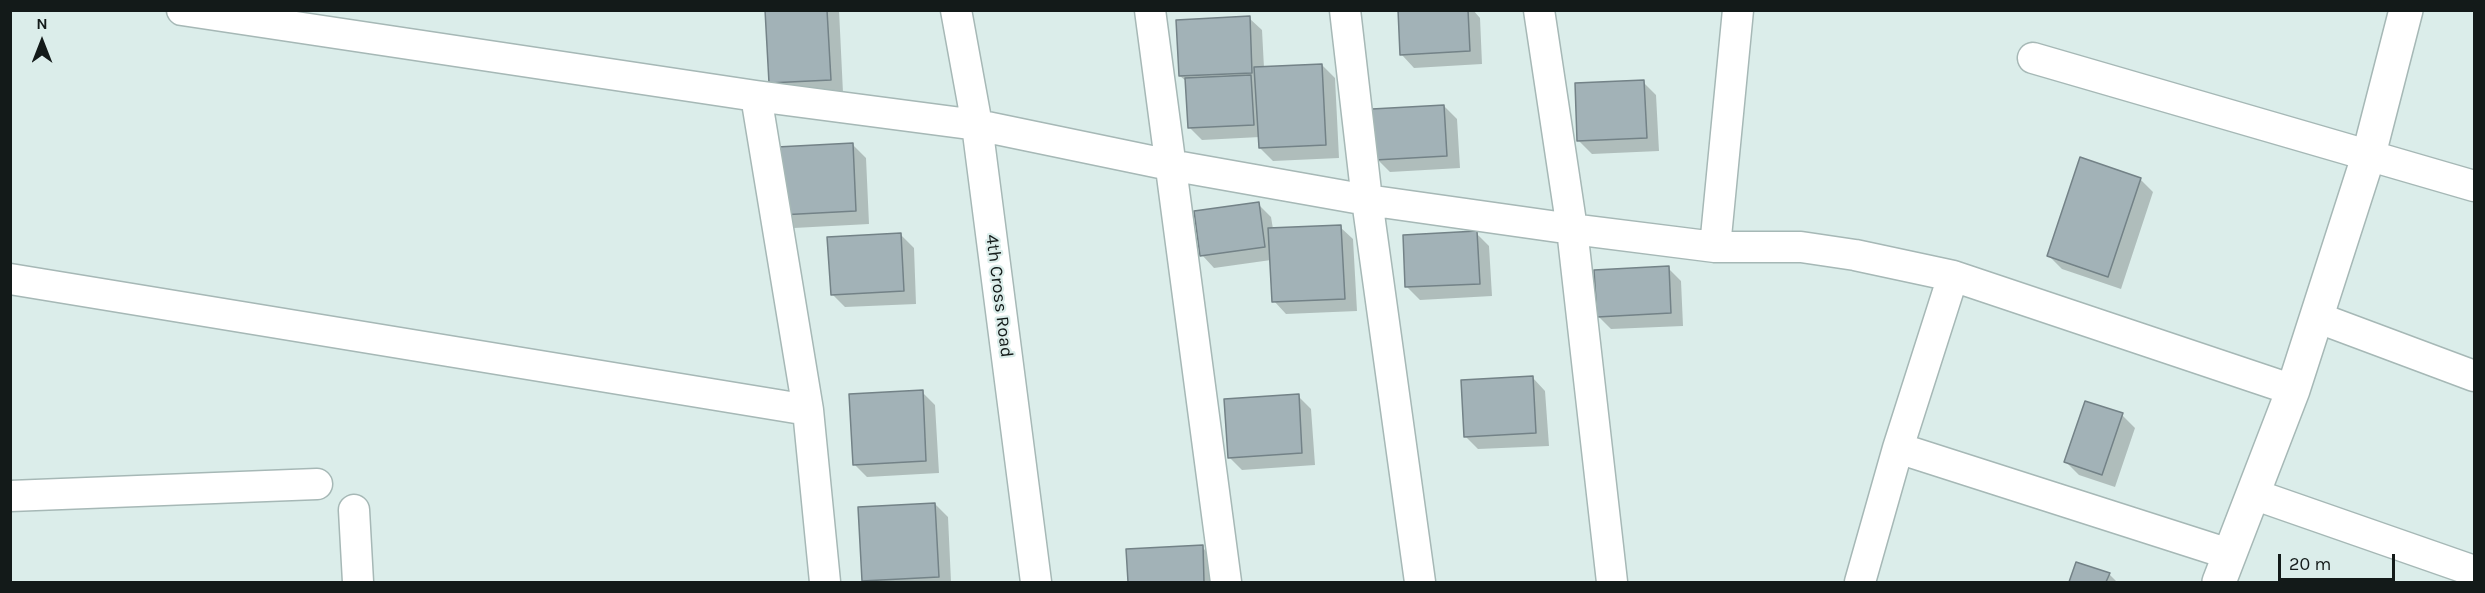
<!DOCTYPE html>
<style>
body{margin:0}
#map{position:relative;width:2485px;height:593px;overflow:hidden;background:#dbedea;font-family:Karla,sans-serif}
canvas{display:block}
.frame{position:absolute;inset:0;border:12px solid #131a19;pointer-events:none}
.north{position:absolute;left:12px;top:12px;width:60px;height:60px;-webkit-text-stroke:4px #dbedea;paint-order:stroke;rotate:0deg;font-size:16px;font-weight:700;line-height:24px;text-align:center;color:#131a19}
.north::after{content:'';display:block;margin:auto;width:21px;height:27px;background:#131a19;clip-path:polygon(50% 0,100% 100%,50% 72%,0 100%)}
.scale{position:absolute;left:2278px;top:554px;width:117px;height:27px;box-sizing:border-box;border:3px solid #131a19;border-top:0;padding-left:8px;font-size:18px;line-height:21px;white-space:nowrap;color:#131a19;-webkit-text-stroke:4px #dbedea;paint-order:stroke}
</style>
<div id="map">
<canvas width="2485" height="593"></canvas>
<div class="frame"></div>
<div class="north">N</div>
<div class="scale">20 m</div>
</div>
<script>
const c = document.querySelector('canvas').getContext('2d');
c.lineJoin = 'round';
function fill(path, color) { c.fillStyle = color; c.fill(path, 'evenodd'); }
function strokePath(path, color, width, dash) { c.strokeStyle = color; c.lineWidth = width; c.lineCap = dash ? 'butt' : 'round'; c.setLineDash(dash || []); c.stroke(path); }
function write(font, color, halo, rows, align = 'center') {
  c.font = font + ' Karla,sans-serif'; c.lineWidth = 4.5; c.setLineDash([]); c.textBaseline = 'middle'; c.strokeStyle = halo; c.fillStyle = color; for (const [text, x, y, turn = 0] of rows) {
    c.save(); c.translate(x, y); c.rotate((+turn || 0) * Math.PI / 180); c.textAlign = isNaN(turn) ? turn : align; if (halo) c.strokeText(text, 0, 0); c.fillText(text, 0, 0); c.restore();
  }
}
fill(new Path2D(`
 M766 10H839L843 93 770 83Z
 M1400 10H1473L1480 18 1482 64 1414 68 1402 55Z
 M1249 18 1262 30 1264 68 1322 65 1335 78 1339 158 1273 161 1260 148V137L1202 140 1189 127 1187 82 1180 76Z
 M1643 82 1656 95 1659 151 1592 154 1579 141Z
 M1444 106 1457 119 1460 168 1390 172 1377 159Z
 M853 145 866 158 869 224 794 228 782 215Z
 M2140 179 2153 192 2121 289 2062 269 2049 256Z
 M1258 204 1271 217 1273 229 1340 227 1353 239 1357 311 1286 314 1274 301 1271 260 1214 268 1202 255Z
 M1476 233 1489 246 1492 296 1420 300 1407 287Z
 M901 235 914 248 916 304 845 307 832 294Z
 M1668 268 1681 281 1683 326 1611 329 1598 316Z
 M1533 378 1545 391 1549 446 1478 449 1465 436Z
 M922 392 935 405 939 473 867 477 854 464Z
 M1298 396 1311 409 1315 465 1242 470 1229 457Z
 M2122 415 2135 428 2115 487 2079 475 2066 462Z
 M935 504 948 517 951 582H866L864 580Z
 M1202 547 1215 560 1216 582H1129L1128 551Z
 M2077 564 2109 574 2117 582H2071Z`), '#0003');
const building = new Path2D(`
 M765 10H827L831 80 769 83Z
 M1398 10H1468L1470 51 1400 55Z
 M1250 16 1252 73 1179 76 1176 20Z
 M1322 64 1326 145 1259 148 1254 67Z
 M1251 75 1254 125 1188 128 1185 78Z
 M1644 80 1647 138 1577 141 1575 83Z
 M1444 105 1447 156 1375 160 1372 109Z
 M853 143 856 211 780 215 777 147Z
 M2080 157 2141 178 2108 277 2047 256Z
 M1259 202 1265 247 1200 256 1194 211Z
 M1341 225 1345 299 1272 302 1268 228Z
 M1477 231 1480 284 1405 287 1403 235Z
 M901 233 904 291 831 295 827 237Z
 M1669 266 1671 313 1597 317 1594 270Z
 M1533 376 1536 433 1464 437 1461 380Z
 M923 390 926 461 853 465 849 394Z
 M1299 394 1302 453 1228 458 1224 399Z
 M2085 401 2123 413 2102 475 2064 462Z
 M935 503 939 577 862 581 858 507Z
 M1203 545 1204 582H1128L1126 549Z
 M2076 562 2110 573 2106 582H2069Z`);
fill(building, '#a2b2b7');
strokePath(building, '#738287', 1.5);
const street = new Path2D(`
 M182 10 756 96 977 125 1170 165 1367 200 1572 229 1715 247H1801L1855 255 1953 276 2293 390
 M956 10 977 125 1036 582
 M1150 10 1226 582
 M1345 10 1367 200 1420 582
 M1539 10 1572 229 1612 582
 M2033 58 2474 186
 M1715 247 1738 10
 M10 279 808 410 756 96
 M2316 317 2474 376
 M808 410 825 582
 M1898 448 2229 554
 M2253 494 2474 571
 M10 496 317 484
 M354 510 358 582
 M1860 582 1898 448 1953 276`);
const secondary = new Path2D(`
 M2219 582 2293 390 2369 154 2406 10`);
strokePath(street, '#a6b8b6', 33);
strokePath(secondary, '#a6b8b6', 36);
strokePath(street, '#fff', 30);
strokePath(secondary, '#fff', 33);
write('18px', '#131a19', '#dbedea', [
 ["4th Cross Road",999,296,83]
]);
</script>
